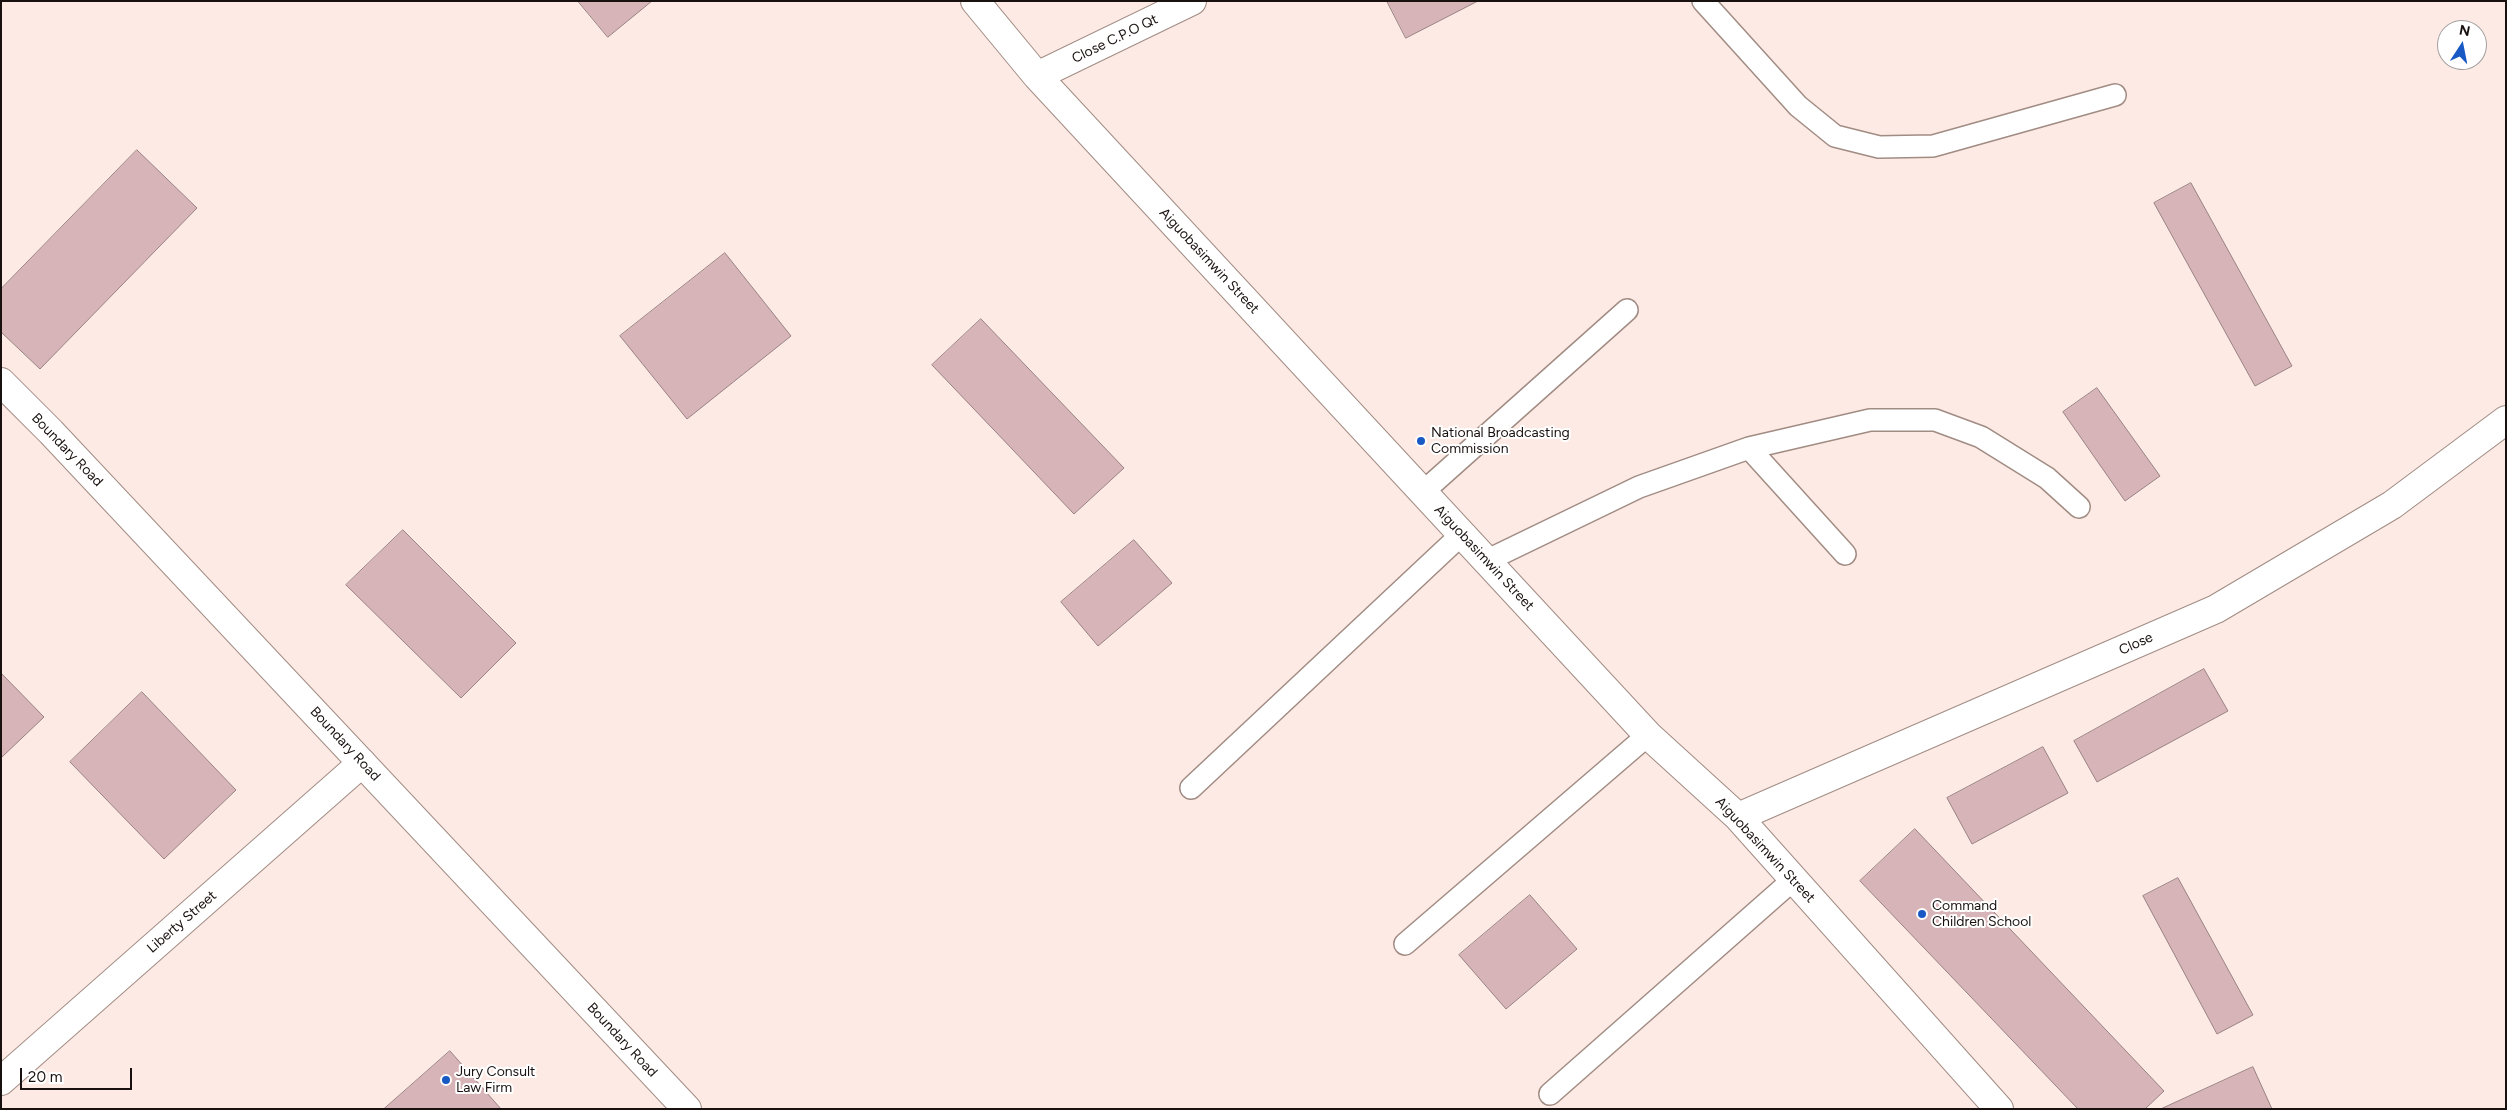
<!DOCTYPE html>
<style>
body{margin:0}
#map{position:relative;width:2507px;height:1110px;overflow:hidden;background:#fdeae4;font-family:Figtree,sans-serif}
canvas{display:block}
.frame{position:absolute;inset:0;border:2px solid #19110f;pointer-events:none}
.north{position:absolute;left:2437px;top:20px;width:50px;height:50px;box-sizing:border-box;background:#fff;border:1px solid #a3a09f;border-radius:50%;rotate:11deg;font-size:14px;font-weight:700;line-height:20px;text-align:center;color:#19110f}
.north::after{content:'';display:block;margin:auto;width:18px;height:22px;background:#1859c4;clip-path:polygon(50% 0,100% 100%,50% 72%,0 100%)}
.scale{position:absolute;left:20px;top:1068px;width:112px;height:22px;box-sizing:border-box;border:2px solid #19110f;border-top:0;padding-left:6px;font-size:15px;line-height:18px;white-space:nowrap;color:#19110f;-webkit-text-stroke:4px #fff;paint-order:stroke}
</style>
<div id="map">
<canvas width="2507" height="1110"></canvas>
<div class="frame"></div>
<div class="north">N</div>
<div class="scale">20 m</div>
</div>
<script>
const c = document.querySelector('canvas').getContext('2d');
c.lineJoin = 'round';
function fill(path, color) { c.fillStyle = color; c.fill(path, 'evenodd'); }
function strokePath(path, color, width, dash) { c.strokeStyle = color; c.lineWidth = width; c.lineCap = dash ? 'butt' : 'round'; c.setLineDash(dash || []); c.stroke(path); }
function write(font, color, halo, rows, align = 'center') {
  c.font = font + ' Figtree,sans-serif'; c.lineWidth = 4; c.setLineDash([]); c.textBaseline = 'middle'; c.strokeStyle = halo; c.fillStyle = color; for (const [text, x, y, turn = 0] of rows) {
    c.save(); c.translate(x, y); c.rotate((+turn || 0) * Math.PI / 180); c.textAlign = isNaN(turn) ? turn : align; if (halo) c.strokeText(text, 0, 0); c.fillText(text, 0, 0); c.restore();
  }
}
const building = new Path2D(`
 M578 1H652L608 37Z
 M1387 1H1478L1406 38Z
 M137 150 197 208 40 369 1 332V289Z
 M2191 183 2292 366 2255 386 2154 203Z
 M725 253 791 336 687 419 620 336Z
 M981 319 1124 468 1074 514 932 365Z
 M2097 388 2160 476 2125 501 2063 412Z
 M403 530 516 643 461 698 346 585Z
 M1134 540 1172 583 1098 646 1061 602Z
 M2204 669 2228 711 2097 782 2074 741Z
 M1 673 44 717 1 758Z
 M142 692 236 790 164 859 70 762Z
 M2043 747 2068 793 1972 844 1947 798Z
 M1915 829 2164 1091 2145 1109H2078L1860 881Z
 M2178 878 2253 1015 2217 1034 2143 896Z
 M1530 895 1577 949 1506 1009 1459 955Z
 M450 1051 501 1109H384Z
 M2253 1067 2272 1109H2161Z`);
fill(building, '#d7b4b7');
strokePath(building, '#998284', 1);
const service = new Path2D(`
 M1703 1 1798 106 1835 136 1879 147 1933 146 2115 95
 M1749 448 1845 554
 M1423 492 1627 310
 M1486 561 1639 487 1749 448 1870 420H1935L1981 437 2047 478 2079 507
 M1191 788 1462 534
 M1405 944 1648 735
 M1550 1094 1794 879`);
const minor = new Path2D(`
 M975 1 1037 76 1648 735 1738 817 1999 1109
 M1037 76 1192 1
 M1738 817 2216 609 2392 505 2506 420
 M1 1081 362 763`);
const tertiary = new Path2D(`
 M1 382 51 432 687 1109`);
strokePath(service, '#a18c84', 24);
strokePath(minor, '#a18c84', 30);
strokePath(tertiary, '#a18c84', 30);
strokePath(service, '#fff', 21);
strokePath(minor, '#fff', 28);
strokePath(tertiary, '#fff', 28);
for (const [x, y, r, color] of [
 [1421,441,5,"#1859c4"],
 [1922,914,5,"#1859c4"],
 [446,1080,5,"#1859c4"]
]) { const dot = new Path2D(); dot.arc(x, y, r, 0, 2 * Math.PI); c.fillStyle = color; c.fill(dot); strokePath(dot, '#fff', 2); }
write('14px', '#19110f', '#fff', [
 ["Close C.P.O Qt",1115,39,-26],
 ["Aiguobasimwin Street",1209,261,47],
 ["Boundary Road",67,450,46],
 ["Aiguobasimwin Street",1484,558,47],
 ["Close",2136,644,-24],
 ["Boundary Road",345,744,47],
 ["Aiguobasimwin Street",1765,850,47],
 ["Liberty Street",182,922,-41],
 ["Boundary Road",622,1040,47]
]);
write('14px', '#19110f', '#fff', [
 ["National Broadcasting",1431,433],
 ["Commission",1431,449],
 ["Command",1932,906],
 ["Children School",1932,922],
 ["Jury Consult",456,1072],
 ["Law Firm",456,1088]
], 'left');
</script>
